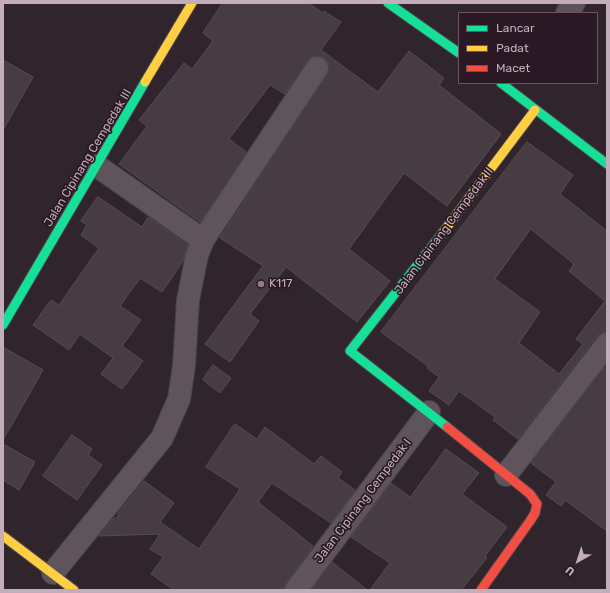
<!DOCTYPE html>
<style>
body{margin:0}
#map{position:relative;width:610px;height:593px;overflow:hidden;background:#30252d;font-family:Rubik,sans-serif}
canvas{display:block}
.frame{position:absolute;inset:0;border:4px solid #c3adbb;pointer-events:none}
.legend{position:absolute;left:458px;top:12px;width:140px;height:72px;box-sizing:border-box;background:#2a1924;border:1px solid #675460;margin:0;padding:5px 7px;list-style:none;font-size:12px;color:#c3adbb}
.legend li{display:flex;align-items:center;gap:8px;height:20px}
.legend b{width:20px;border:1px solid #675460}
.north{position:absolute;left:558px;top:541px;width:40px;height:40px;-webkit-text-stroke:3px #2a1924;paint-order:stroke;rotate:219deg;font-size:11px;font-weight:700;line-height:16px;text-align:center;color:#c3adbb}
.north::after{content:'';display:block;margin:auto;width:14px;height:18px;background:#c3adbb;clip-path:polygon(50% 0,100% 100%,50% 72%,0 100%)}
</style>
<div id="map">
<canvas width="610" height="593"></canvas>
<div class="frame"></div>
<ul class="legend">
<li><b style="height:5px;background:#16e098"></b>Lancar</li>
<li><b style="height:5px;background:#ffcf43"></b>Padat</li>
<li><b style="height:5px;background:#f24e42"></b>Macet</li>
</ul>
<div class="north">U</div>
</div>
<script>
const c = document.querySelector('canvas').getContext('2d');
c.lineJoin = 'round';
function fill(path, color) { c.fillStyle = color; c.fill(path, 'evenodd'); }
function strokePath(path, color, width, dash) { c.strokeStyle = color; c.lineWidth = width; c.lineCap = dash ? 'butt' : 'round'; c.setLineDash(dash || []); c.stroke(path); }
function write(font, color, halo, rows, align = 'center') {
  c.font = font + ' Rubik,sans-serif'; c.lineWidth = 3.5; c.setLineDash([]); c.textBaseline = 'middle'; c.strokeStyle = halo; c.fillStyle = color; for (const [text, x, y, turn = 0] of rows) {
    c.save(); c.translate(x, y); c.rotate((+turn || 0) * Math.PI / 180); c.textAlign = isNaN(turn) ? turn : align; if (halo) c.strokeText(text, 0, 0); c.fillText(text, 0, 0); c.restore();
  }
}
const building = new Path2D(`
 M223 3H308L323 13 324 11 341 22 321 50 378 92 409 51 444 78 439 85 501 134 447 206 404 173 349 249 390 281 357 322 286 267 250 314 259 321 230 362 205 344 263 266 220 238 327 75 329 68 328 62 324 58 318 56 311 57 285 94 270 85 229 139 246 152 200 222 119 164 147 126 139 120 184 63 192 69 213 41 203 33Z
 M3 60 33 77 3 130Z
 M527 142 573 175 560 194 607 231V332L597 336 518 439 493 420 495 417 459 391 449 405 429 391 439 377 427 368 428 366 381 332ZM531 229 574 264 569 271 605 301 576 339 583 344 559 374 519 343 540 312 495 279Z
 M98 197 142 227 148 217 188 245 183 261 162 292 140 278 120 306 141 320 122 346 143 361 122 389 101 374 113 358 80 334 69 350 33 325 51 300 59 305 99 248 81 235 87 225 81 221Z
 M3 347 43 370 3 440Z
 M607 364V531L565 500 561 506 546 495 556 482 531 463Z
 M213 365 231 378 220 393 203 380Z
 M235 424 257 439 265 427 314 464 321 456 342 472 338 478 355 490 331 523 272 483 258 502 313 546 286 583 284 590H174L151 574 163 557 150 549 160 534 99 536 114 518H118V513L144 481 174 503 160 522 199 549 240 489 206 467Z
 M72 435 92 449 88 455 102 465 77 500 43 476Z
 M3 444 35 462 19 490 3 480Z
 M446 449 479 473 462 494 507 527 485 556 487 558 461 590H370L390 563 351 537 391 483 410 497Z
 M332 562 367 590H312Z`);
fill(building, '#473c43');
strokePath(building, '#584c54', 1);
const street = new Path2D(`
 M567 13 574 3
 M97 166 203 240
 M506 475 607 344
 M53 573 162 438 179 399 184 366 188 300 197 255 203 240 317 68
 M296 590 429 412`);
const fast = new Path2D(`
 M388 3 459 53
 M501 83 607 164
 M444 231 350 351 447 427
 M3 325 145 82`);
const slow = new Path2D(`
 M145 82 192 3
 M444 231 535 110
 M3 536 74 590`);
const jam = new Path2D(`
 M447 427 530 494 537 504 535 513 530 521 481 590`);
strokePath(street, '#4a4147', 24);
strokePath(fast, '#4d4249', 11);
strokePath(slow, '#4d4249', 11);
strokePath(jam, '#4d4249', 11);
strokePath(street, '#5f545b', 22);
strokePath(fast, '#16e098', 9);
strokePath(slow, '#ffcf43', 9);
strokePath(jam, '#f24e42', 9);
for (const [x, y, r, color] of [
 [261,284,4,"#907d89"]
]) { const dot = new Path2D(); dot.arc(x, y, r, 0, 2 * Math.PI); c.fillStyle = color; c.fill(dot); strokePath(dot, '#2a1924', 1.5); }
write('12px', '#c3adbb', '#2a1924', [
 ["Jalan Cipinang Cempedak III",88,158,-59],
 ["Jalan Cipinang Cempedak II",444,231,-53],
 ["Jalan Cipinang Cempedak I",363,501,-53]
]);
write('12px', '#c3adbb', '#2a1924', [
 ["K117",269,284]
], 'left');
</script>
